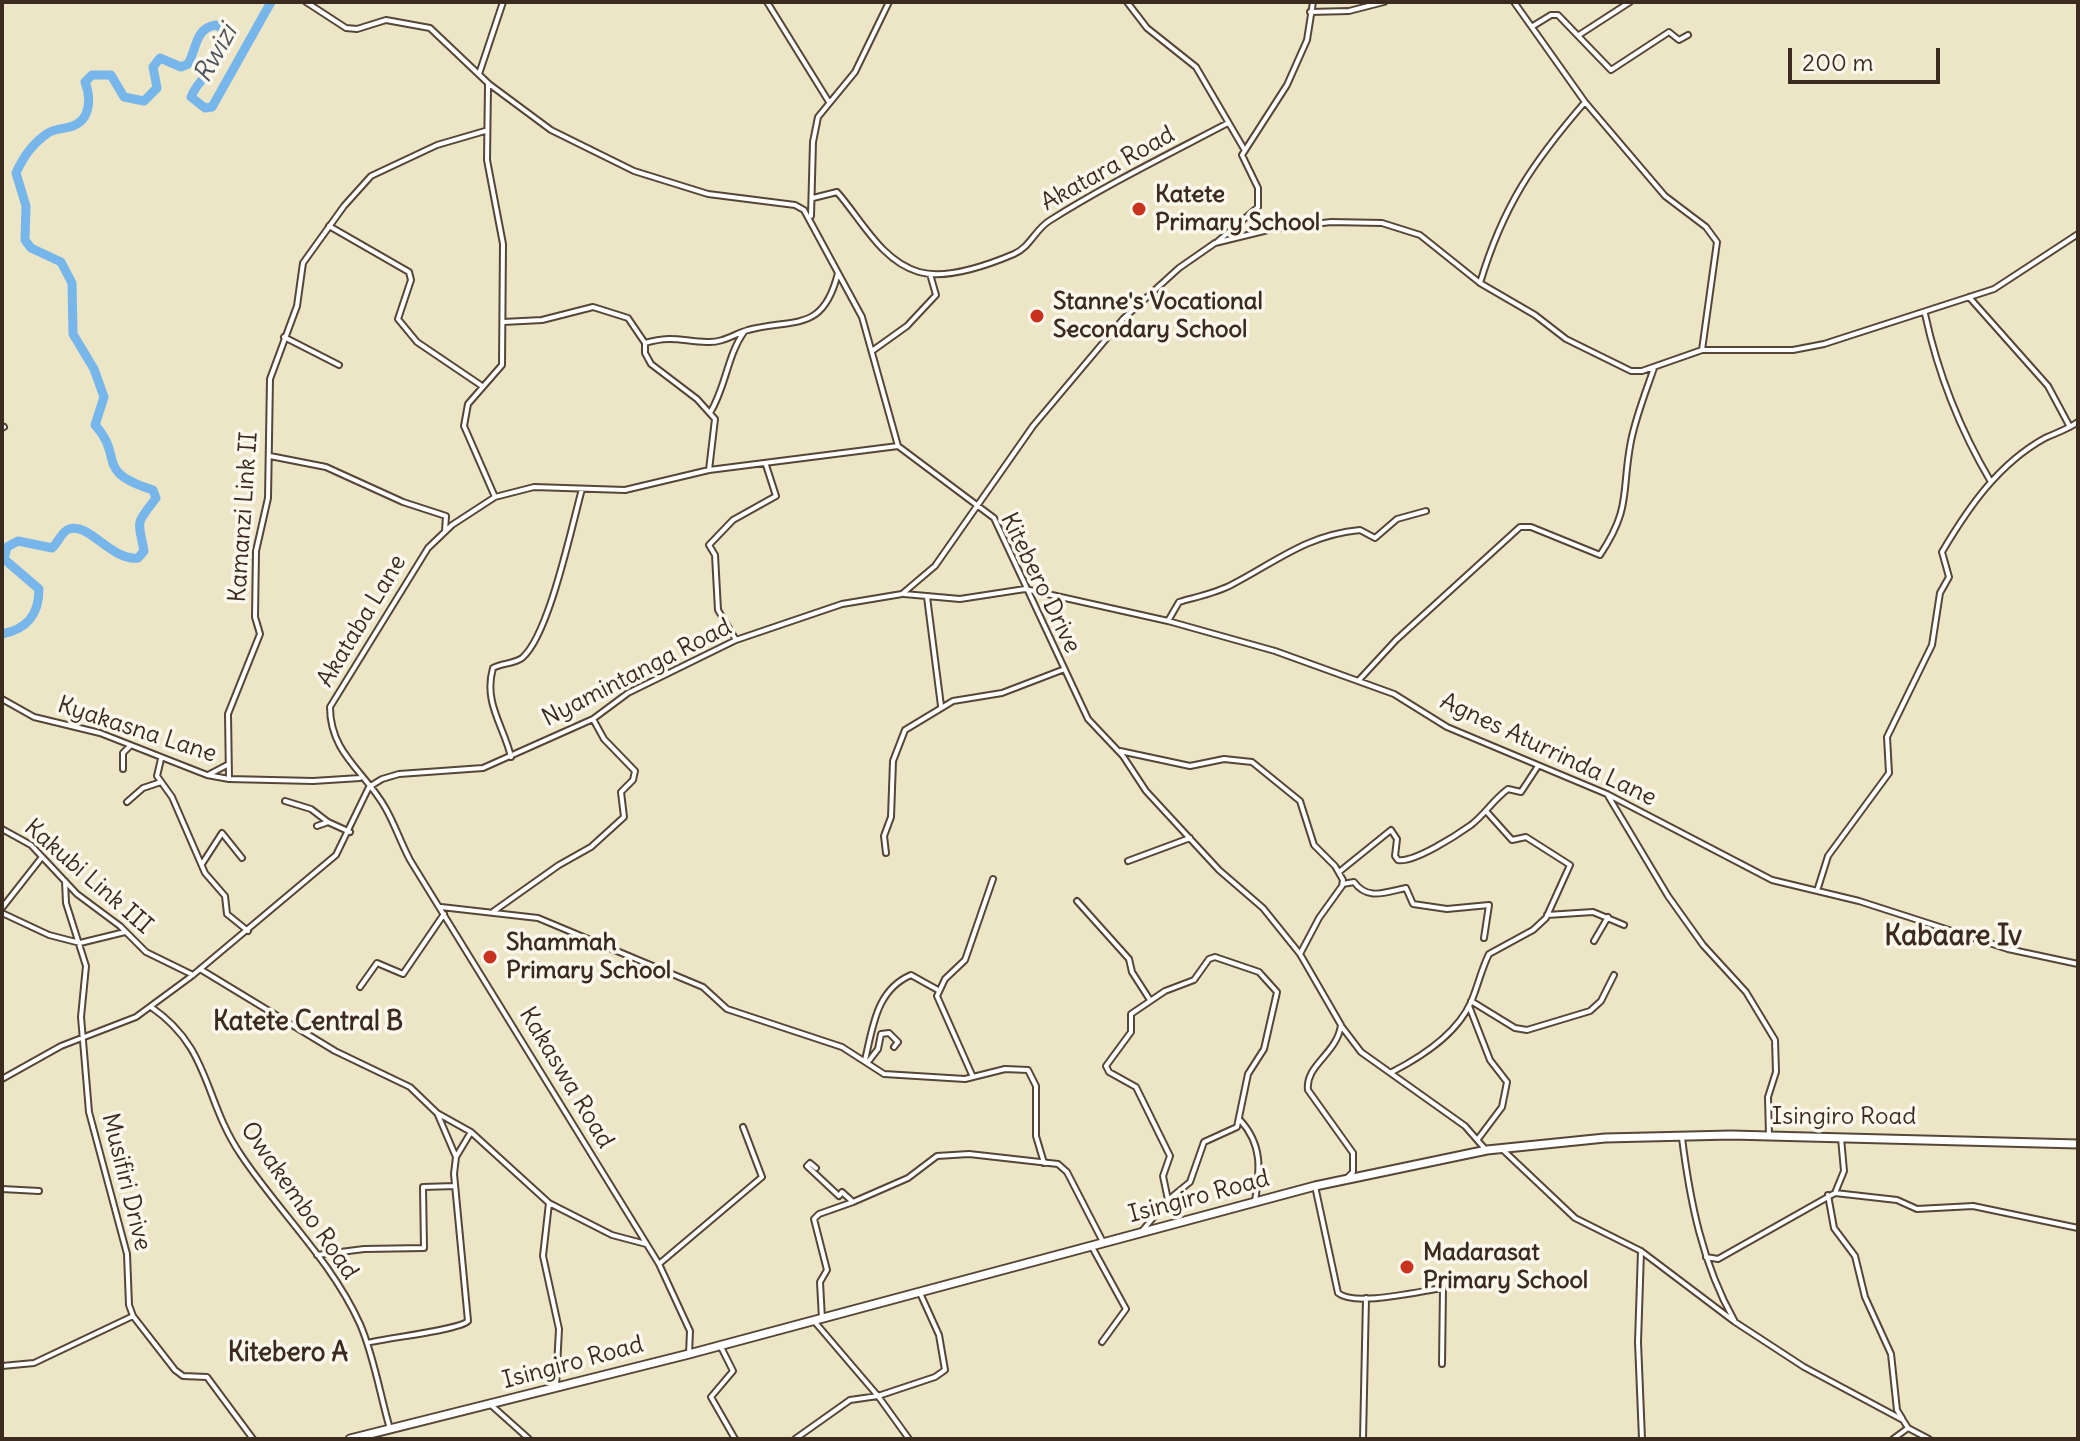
<!DOCTYPE html>
<style>
body{margin:0}
#map{position:relative;width:2080px;height:1441px;overflow:hidden;background:#ece5c6;font-family:Delius,sans-serif}
canvas{display:block}
.frame{position:absolute;inset:0;border:4px solid #3b2a1e;pointer-events:none}
.scale{position:absolute;left:1788px;top:48px;width:152px;height:36px;box-sizing:border-box;border:4px solid #3b2a1e;border-top:0;padding-left:10px;font-size:24px;line-height:28px;white-space:nowrap;color:#3b2a1e;-webkit-text-stroke:6px #fbf7ec;paint-order:stroke}
</style>
<div id="map">
<canvas width="2080" height="1441"></canvas>
<div class="frame"></div>
<div class="scale">200 m</div>
</div>
<script>
const c = document.querySelector('canvas').getContext('2d');
c.lineJoin = 'round';
function strokePath(path, color, width, dash) { c.strokeStyle = color; c.lineWidth = width; c.lineCap = dash ? 'butt' : 'round'; c.setLineDash(dash || []); c.stroke(path); }
function write(font, color, halo, rows, align = 'center') {
  c.font = font + ' Delius,sans-serif'; c.lineWidth = 7; c.setLineDash([]); c.textBaseline = 'middle'; c.strokeStyle = halo; c.fillStyle = color; for (const [text, x, y, turn = 0] of rows) {
    c.save(); c.translate(x, y); c.rotate((+turn || 0) * Math.PI / 180); c.textAlign = isNaN(turn) ? turn : align; if (halo) c.strokeText(text, 0, 0); c.fillText(text, 0, 0); c.restore();
  }
}
strokePath(new Path2D(`
 M2 634C27 629 39 615 39 589L4 559 7 547 18 541 52 548C58 543 62 531 69 529 89 522 111 561 138 558L144 551C138 519 135 525 156 498L153 490C93 471 125 458 95 425L104 397 94 369 73 334 72 283 61 262 31 248 25 240 26 206 16 173C23 157 33 143 48 133 56 128 65 129 73 126 91 119 91 97 85 82L92 75H111L124 97 144 101 157 88 153 67 160 58 181 67 188 64C197 48 195 28 216 25L222 29C230 66 201 71 191 97L205 108 212 107 271 2`), '#77b6ea', 9);
const minor = new Path2D(`
 M306 2 346 28 357 29 386 20 430 28 489 84 551 130 634 171 708 194 795 205 804 210 862 317 898 446 994 518 1088 719 1123 756 1146 791 1219 870 1263 908 1300 954 1341 1025C1337 1054 1305 1065 1308 1090L1353 1153V1172L1348 1177
 M767 2 829 102
 M1127 2 1147 28 1196 67 1244 149
 M1514 2 1585 102 1665 196 1706 227 1717 242 1702 350
 M1310 12 1349 11 1384 2
 M1533 26 1551 15H1558L1611 70 1669 32 1679 40 1688 35
 M1579 35 1630 2
 M479 74 503 2
 M488 85 487 160 503 244 502 365 468 404 464 426 495 497
 M813 198 837 192C861 219 881 261 919 272 947 280 988 265 1014 254 1030 247 1035 230 1049 221 1106 185 1167 155 1226 124
 M811 216 813 142 818 117 855 72 889 2
 M329 226 409 272 411 280 398 319 417 342 482 386
 M1217 242 1258 207V188L1242 155 1287 85 1307 40 1313 2
 M1480 283C1503 206 1533 162 1585 102
 M1969 297 2048 386 2070 427
 M1925 314C1938 374 1959 428 1991 482
 M503 322 542 320 593 307 628 318 645 343V353L651 364 697 399 715 419 709 470
 M284 337 339 365
 M645 343C672 335 681 341 707 342 723 343 734 334 748 330 795 318 823 333 838 273
 M872 351 907 326 936 295 930 274
 M710 413C726 387 727 356 744 332
 M2 428 4 427
 M270 456 326 467 403 502 446 516 445 531
 M904 594 960 599 1025 589 1168 621 1275 651 1394 694 1447 727 1607 794 1772 880 1859 901 2008 949 2078 964
 M927 597 941 706
 M1168 621 1179 602C1196 597 1217 593 1233 584 1277 561 1307 535 1360 530L1375 538 1397 519 1426 511
 M736 640 718 610 715 555 709 545 733 520 776 496 766 465
 M1359 680 1396 640 1520 527H1531L1600 555C1632 507 1621 492 1631 441 1636 416 1646 391 1654 368
 M2 699 34 717 100 733 207 775 229 779 313 781 360 778
 M1120 751 1190 766 1224 759 1252 762 1300 801 1314 845 1335 866 1343 880 1342 886 1319 918 1300 954
 M511 757C504 726 483 703 493 668 502 663 514 664 522 658 549 636 572 525 582 489
 M161 759 157 776 172 797 205 873 225 896 227 914 248 931
 M123 769V753L130 746
 M208 775 227 765
 M229 779 228 714 260 634 255 617 256 551 268 498 270 379 297 306 303 263 344 206 371 176 437 145 485 131
 M1607 794 1668 896 1703 945 1746 992 1775 1040 1776 1072 1768 1097 1769 1135
 M285 801 311 809 328 822
 M127 802 143 788 161 782
 M317 826 328 822 350 832
 M2 829 31 845 77 894 120 926 146 952 193 975
 M886 853 884 836 891 817 893 761 905 730 953 701 1002 693 1062 670
 M1128 861 1190 838
 M202 864 222 833 242 858
 M1339 872 1391 830 1397 839 1395 856 1398 860C1414 863 1457 835 1471 825 1485 814 1494 799 1508 789L1521 792 1538 766
 M65 881 66 903 86 966 81 1017 89 1112 127 1254 129 1305 133 1316 175 1370 183 1376 207 1377 253 1439
 M1343 884 1354 882C1368 901 1385 892 1406 888L1413 904 1447 909 1489 905 1484 938
 M1817 891 1828 856 1889 773 1887 737 1932 645 1940 593 1949 577 1942 552C1968 508 1998 464 2045 438 2056 433 2068 429 2078 422
 M1077 901 1129 959 1132 972 1150 1000
 M441 907 538 918 703 987 727 1009 842 1047 884 1074 965 1079 1005 1069 1028 1070 1036 1086V1136L1044 1163
 M2 908 42 857
 M494 911 559 865 591 847 624 817 621 792 633 780 635 771 604 739 593 719
 M2 913 49 935 80 943 125 932
 M1547 915 1593 912 1624 925
 M1594 941 1608 917
 M200 969 335 1051 410 1087 437 1113 471 1132 549 1203 612 1235 646 1244
 M360 987 377 963 403 974 444 914
 M1471 1001 1515 1028 1527 1030 1590 1011 1601 1001 1614 975
 M1469 1006 1490 1060 1507 1082 1502 1107 1478 1139
 M151 1007C211 1048 203 1099 241 1155 279 1212 331 1260 360 1324 374 1356 380 1395 390 1429
 M1342 1027 1361 1052 1465 1126 1486 1150
 M865 1060C873 1027 876 990 911 975L938 990
 M868 1062 878 1049 881 1034 889 1033 898 1042 894 1047
 M1392 1072C1423 1056 1457 1034 1471 1002 1478 986 1481 970 1489 954L1533 930 1546 918 1570 865 1526 837 1512 840 1486 811
 M973 1077 937 996 945 979 965 960 993 879
 M2 1079 61 1046 136 1017 193 975 336 855 369 787 382 779 399 774 483 768 593 719 628 693 736 640 842 604 902 594 935 566 1033 426 1123 319 1179 268 1215 243 1272 229 1331 222 1382 223 1420 235 1480 283 1535 315 1566 339 1631 371H1642L1702 350H1793L1824 344 1994 289 2078 234
 M438 1115 456 1157
 M1240 1120C1263 1145 1260 1170 1255 1201
 M1682 1138C1690 1201 1702 1263 1734 1320
 M1502 1149 1575 1218 1641 1251 1735 1322 1804 1367 1903 1420 1908 1428 1929 1439
 M816 1168 810 1163 807 1166 839 1196 842 1192 853 1202 908 1178 937 1156 969 1154 1058 1164 1067 1172 1103 1242
 M1315 1186 1338 1293C1355 1307 1420 1291 1443 1288L1442 1364
 M2 1189 39 1191
 M1835 1193 1897 1200 1917 1209 1973 1206 2078 1228
 M1828 1195 1834 1228 1855 1256 1865 1297 1891 1354 1897 1410 1902 1418
 M549 1203 543 1256 559 1329 556 1386
 M1142 1231 1168 1200 1163 1176 1170 1156 1136 1087 1109 1072 1106 1066 1131 1032V1014L1165 991 1194 980 1209 959 1215 957 1259 972 1277 992 1264 1049 1248 1074 1237 1127 1204 1142 1190 1182 1168 1200
 M1092 1247 1126 1309 1102 1342
 M1641 1251 1638 1342 1642 1439
 M317 1255 364 1249 424 1248 423 1187 455 1186
 M1706 1257 1718 1259 1835 1193 1844 1171 1841 1138
 M659 1264 762 1177 743 1127
 M822 1319 820 1282 827 1270 814 1219 819 1214 853 1202
 M814 1321 878 1396 909 1439
 M367 1343C385 1338 460 1330 468 1321L454 1174 456 1157 471 1132
 M720 1345 733 1371 711 1397 735 1439
 M689 1354 690 1331 659 1264 410 860C401 843 395 825 386 809 366 772 330 754 330 707L428 548 452 525 495 497 534 487 625 490 709 470 898 446
 M2 1366 34 1363 133 1316
 M491 1405 529 1439
 M795 1439 850 1400 878 1396 935 1377 945 1370 939 1335 920 1293
 M1363 1439 1366 1298
 M1893 1439 1908 1428`);
const primary = new Path2D(`
 M350 1439 689 1354 1315 1186 1487 1150 1605 1138 1731 1135 2078 1144`);
strokePath(minor, '#564637', 8);
strokePath(primary, '#564637', 11);
strokePath(minor, '#fff', 4);
strokePath(primary, '#fff', 7);
for (const [x, y, r, color] of [
 [1139,209,8,"#c8321e"],
 [1037,316,8,"#c8321e"],
 [490,957,8,"#c8321e"],
 [1407,1267,8,"#c8321e"]
]) { const dot = new Path2D(); dot.arc(x, y, r, 0, 2 * Math.PI); c.fillStyle = color; c.fill(dot); strokePath(dot, '#fbf7ec', 3); }
write('24px', '#3b2a1e', '#fbf7ec', [
 ["Akatara Road",1108,169,-29],
 ["Kamanzi Link II",244,517,-86],
 ["Kitebero Drive",1040,583,64],
 ["Akataba Lane",362,621,-59],
 ["Nyamintanga Road",637,673,-27],
 ["Kyakasna Lane",137,730,18],
 ["Agnes Aturrinda Lane",1548,750,25],
 ["Kakubi Link III",88,877,41],
 ["Kakaswa Road",566,1078,59],
 ["Isingiro Road",1844,1117],
 ["Musifiri Drive",126,1182,76],
 ["Isingiro Road",1199,1197,-15],
 ["Owakembo Road",299,1201,55],
 ["Isingiro Road",573,1363,-15]
]);
write('bold 24px', '#3b2a1e', '#fbf7ec', [
 ["Katete",1155,195],
 ["Primary School",1155,223],
 ["Stanne's Vocational",1053,302],
 ["Secondary School",1053,330],
 ["Shammah",506,943],
 ["Primary School",506,971],
 ["Madarasat",1423,1253],
 ["Primary School",1423,1281]
], 'left');
write('italic 26px', '#4d545b', '#fbf7ec', [
 ["Rwizi",216,54,-61]
]);
write('bold 26px', '#3b2a1e', '#fbf7ec', [
 ["Katete Central B",308,1023],
 ["Kitebero A",288,1354]
]);
write('bold 28px', '#3b2a1e', '#fbf7ec', [
 ["Kabaare Iv",1953,937]
]);
</script>
